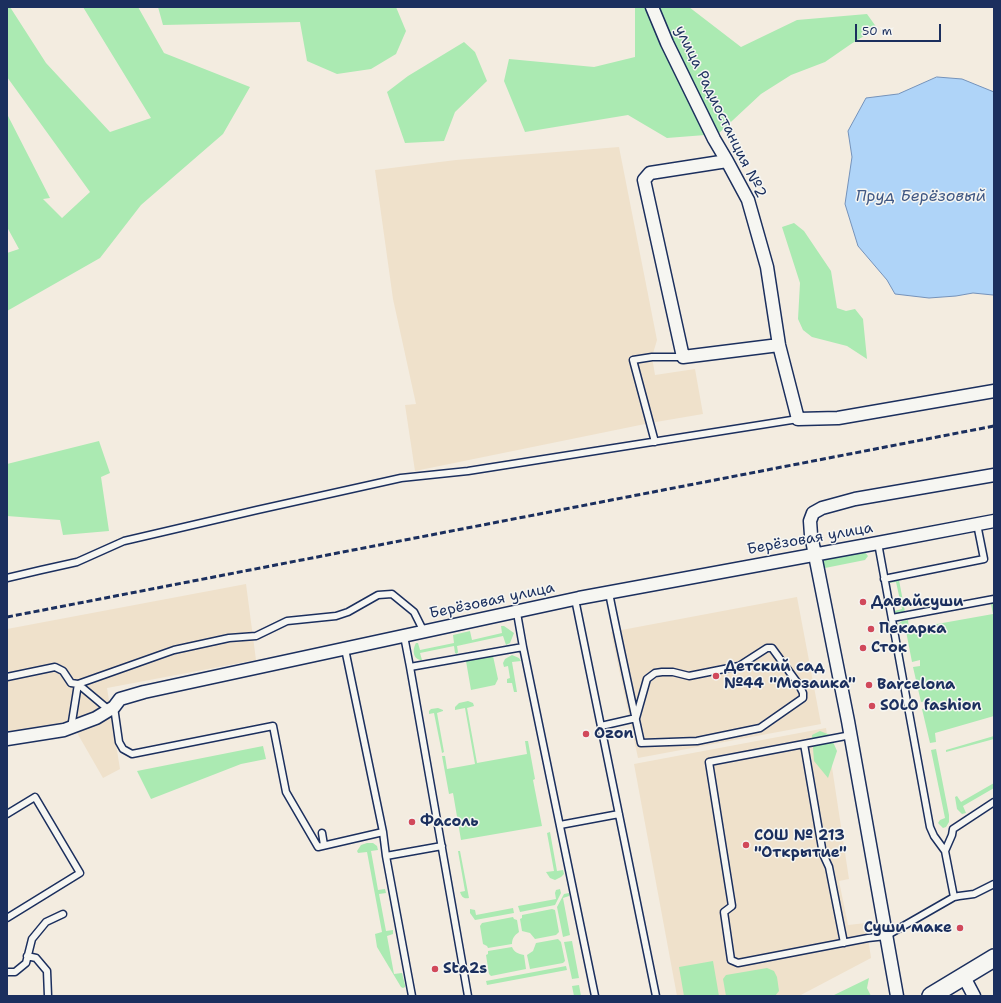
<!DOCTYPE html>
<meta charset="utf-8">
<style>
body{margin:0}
#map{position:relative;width:1001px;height:1003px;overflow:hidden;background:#f3ece0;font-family:"Shantell Sans",sans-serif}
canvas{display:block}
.frame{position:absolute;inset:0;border:8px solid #1b2f5e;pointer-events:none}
.scale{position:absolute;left:855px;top:24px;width:86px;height:18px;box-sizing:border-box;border:2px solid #1b2f5e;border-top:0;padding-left:5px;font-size:12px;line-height:14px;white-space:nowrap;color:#1b2f5e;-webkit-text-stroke:3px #f6f6f2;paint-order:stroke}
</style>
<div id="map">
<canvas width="1001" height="1003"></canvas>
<div class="frame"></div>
<div class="scale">50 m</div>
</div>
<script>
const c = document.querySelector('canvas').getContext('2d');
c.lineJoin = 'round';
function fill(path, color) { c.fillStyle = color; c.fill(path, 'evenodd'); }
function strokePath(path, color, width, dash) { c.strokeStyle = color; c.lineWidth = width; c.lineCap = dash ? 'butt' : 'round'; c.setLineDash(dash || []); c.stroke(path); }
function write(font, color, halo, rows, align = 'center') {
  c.font = font + ' "Shantell Sans",sans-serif'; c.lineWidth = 3; c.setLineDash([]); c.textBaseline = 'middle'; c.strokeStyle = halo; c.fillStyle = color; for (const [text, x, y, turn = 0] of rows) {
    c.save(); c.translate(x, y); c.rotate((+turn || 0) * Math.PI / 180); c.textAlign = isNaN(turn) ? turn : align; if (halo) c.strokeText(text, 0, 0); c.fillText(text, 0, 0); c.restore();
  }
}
fill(new Path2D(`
 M619 147 657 340 652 357 655 375 695 369 703 414 650 423 415 471 405 405 416 404 393 299 375 170 456 160Z
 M246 584 256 660 107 688 120 769 103 778 72 724 7 735V629Z
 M797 597 821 724 638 758 611 632Z
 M826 728 849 879 839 881 848 925 866 923 871 958 799 996H677L634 764Z`), '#efe1cb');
fill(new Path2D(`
 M7 7H10L46 63 110 132 151 118 83 7H138L164 53 250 87 223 134 141 205 100 258 7 311V253L19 249 7 227V114L50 198 43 199 62 218 90 192 7 77Z
 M158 7H396L406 31 396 54 371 69 337 74 307 61 300 22 163 25Z
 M635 7H689L741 47 797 20 867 14 877 28 851 44 825 62 791 75 761 94 718 134 667 138 628 115 525 132 504 81 509 59 594 67 635 57Z
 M464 42 475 52 487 81 455 112 444 141 405 143 387 92 408 76Z
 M794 223 804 231 831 271 837 308 846 311 855 309 863 319 867 359 847 346 812 337 803 330 798 319 800 283 782 227Z
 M99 441 110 473 101 477 109 531 63 535 60 520 7 516V464Z
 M864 551 868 556 865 560 820 569 821 562 824 555Z
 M897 578 899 580 905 612C902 615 898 616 895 614L894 611 902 609 896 582 889 583 888 579Z
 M994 603V716L935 733 936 742 930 743 922 709 928 707 927 701 921 702 913 667 920 666V660L912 662 905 626 898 627V624L902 621 908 620 909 629 993 614 991 604Z
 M501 626H504L514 633 510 643 506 645 503 636 457 646 458 652 457 654 455 653 454 646 420 653 422 660C413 660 412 650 416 643H418L420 650 454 643 453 635 470 631 472 640 502 633Z
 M512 655 519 658 521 661 512 662 517 692H514L512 683H507V679L510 678 508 666 504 667 503 663 505 659Z
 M493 656 498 679 495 685 471 690 466 661Z
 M468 701 473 703 474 706 467 708 477 763 527 754 525 741H528L535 779 533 780 542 826 461 840 453 793 449 794 442 756H445L447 769 475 764 465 708 455 710V707L459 703Z
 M438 708 443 710V711L437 713 444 752 442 753 434 713 429 714V711L431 709Z
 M820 731 830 735 837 751 828 778 814 761 812 735Z
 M994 736V739L946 752V750Z
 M263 746 266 759 241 764 151 799 137 771Z
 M936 749 949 815V822L946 827 943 828 938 823 940 820 945 818 931 750Z
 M994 783V788L963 806 966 813 962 814 957 809 955 797 957 796 961 802Z
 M550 832 557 871 563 870 564 874 561 877 555 880 550 878 546 872 554 871 547 833Z
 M367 843H373L377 846 378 850 371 851 378 890 385 889 386 893 379 894 386 931 393 930V934L387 936 394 974 402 973 405 985V987L403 988 401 987 377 947 375 934 382 932 367 852 358 853 357 851 361 845Z
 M458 851H460L469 898C463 899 462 897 460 892L465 891Z
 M560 889 561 893 555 905 520 912 518 906 556 899 555 893 556 890Z
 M569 893V896L563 898 570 935 563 937 557 907 564 894Z
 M513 908 514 913 475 920 470 913V909L475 910 476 915Z
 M552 909 555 910 559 932 556 935 535 939 530 933 522 931 520 919 522 918V915Z
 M513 917 514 919 517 920 519 932C515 935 512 938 512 944L488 948 487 946 483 944 480 926 482 923Z
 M558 939 561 942 565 961 563 963 530 969 527 955 533 951 536 943Z
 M572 941 579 978 572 979 564 942Z
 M512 947C514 952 518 954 524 955L526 969 491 976 489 974 486 955 488 954V951Z
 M713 961 719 996H684L679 967Z
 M566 966 567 970 487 985 486 981Z
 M767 968 774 971 777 977 779 991 775 996H726L723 979 726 975Z
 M869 978 867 988 871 996H832Z
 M579 985 581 996H574L572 986Z`), '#abeab2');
const water = new Path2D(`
 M937 77 962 79 994 92V294L993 295 973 293 956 296 929 298 895 294 887 280 858 246 845 204 852 157 848 131 866 98 898 94Z`);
fill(water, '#afd4f8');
strokePath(water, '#7492ba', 1);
const lane = new Path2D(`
 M655 442 633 360 652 357H683
 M878 543 930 827 934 836 945 851 954 897
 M7 578 41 570 77 562 124 541 257 510 401 478 468 471 798 419
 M884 579 984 559 977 524
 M575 599 656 996
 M517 613 523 647
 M892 618 994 599
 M404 636 410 667
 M345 649 383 832 386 856
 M7 677 55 667 63 671 71 683 78 684 109 710
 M114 707 119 742 123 749 132 754 273 726 286 792 318 847 383 832
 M601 726 636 718 647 679 655 673 662 672H673L689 676 739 666 767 648H772L799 685 803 693V698L760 728 697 741 641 743C630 693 619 643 609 593
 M71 728 78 684 174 650 229 638 256 636 287 621 336 616 348 612 378 595 392 594 414 612 424 632
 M851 735 709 762 732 906 724 912 731 960 738 963 868 938 886 936 954 897 959 896 974 894 994 884
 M804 744 823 854 829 867 844 943
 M7 814 35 797 80 873 7 918
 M560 825 619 814
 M322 833 324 845
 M945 851 952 835 953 829 994 802
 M27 956 36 958 47 971 48 996
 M7 972H15L26 963 32 939 46 922 63 914
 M412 996 386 856 442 846
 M468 996 410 667 523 647 595 996`);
const street = new Path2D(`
 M652 7 667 43 714 139 727 161 748 200 767 267 779 345 798 419 838 418 994 391
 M727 161 650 173 644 180 683 357 779 345
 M7 739 64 730 96 718 114 707 120 699 144 692 579 598 878 543 994 521
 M964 977 974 996
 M897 996 848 721 811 535 810 521 813 513 822 508 855 499 994 475`);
const secondary = new Path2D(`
 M931 996 994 958`);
strokePath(lane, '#1b2f5e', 9);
strokePath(street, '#1b2f5e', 15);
strokePath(secondary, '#1b2f5e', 20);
strokePath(lane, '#f6f6f2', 6);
strokePath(street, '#f6f6f2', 12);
strokePath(secondary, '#f6f6f2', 17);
strokePath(new Path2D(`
 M7 617 994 426`), '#1b2f5e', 3, [6, 3]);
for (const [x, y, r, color] of [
 [863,602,4,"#d1495b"],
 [871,629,4,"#d1495b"],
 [863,648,4,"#d1495b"],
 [716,676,4,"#d1495b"],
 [869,685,4,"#d1495b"],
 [872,706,4,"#d1495b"],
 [586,734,4,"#d1495b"],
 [412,822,4,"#d1495b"],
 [746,845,4,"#d1495b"],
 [960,928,4,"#d1495b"],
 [435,969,4,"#d1495b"]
]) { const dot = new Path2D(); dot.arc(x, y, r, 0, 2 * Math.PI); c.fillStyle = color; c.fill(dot); strokePath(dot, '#f6f6f2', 1.5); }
write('15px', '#1b2f5e', '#f6f6f2', [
 ["улица Радиостанция №2",720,112,64],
 ["Берёзовая улица",810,539,-10],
 ["Берёзовая улица",492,601,-12]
]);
write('bold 15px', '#1b2f5e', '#f6f6f2', [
 ["Давайсуши",871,602],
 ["Пекарка",879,629],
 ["Сток",871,648],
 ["Детский сад",724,667],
 ["№44 \"Мозаика\"",724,684],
 ["Barcelona",877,685],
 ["SOLO fashion",880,706],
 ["Ozon",594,734],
 ["Фасоль",420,822],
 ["СОШ № 213",754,836],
 ["\"Открытие\"",754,853],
 ["Суши маке",952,928,"right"],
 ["Sta2s",443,969]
], 'left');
write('italic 16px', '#405884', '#f6f6f2', [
 ["Пруд Берёзовый",921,197]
]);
</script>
